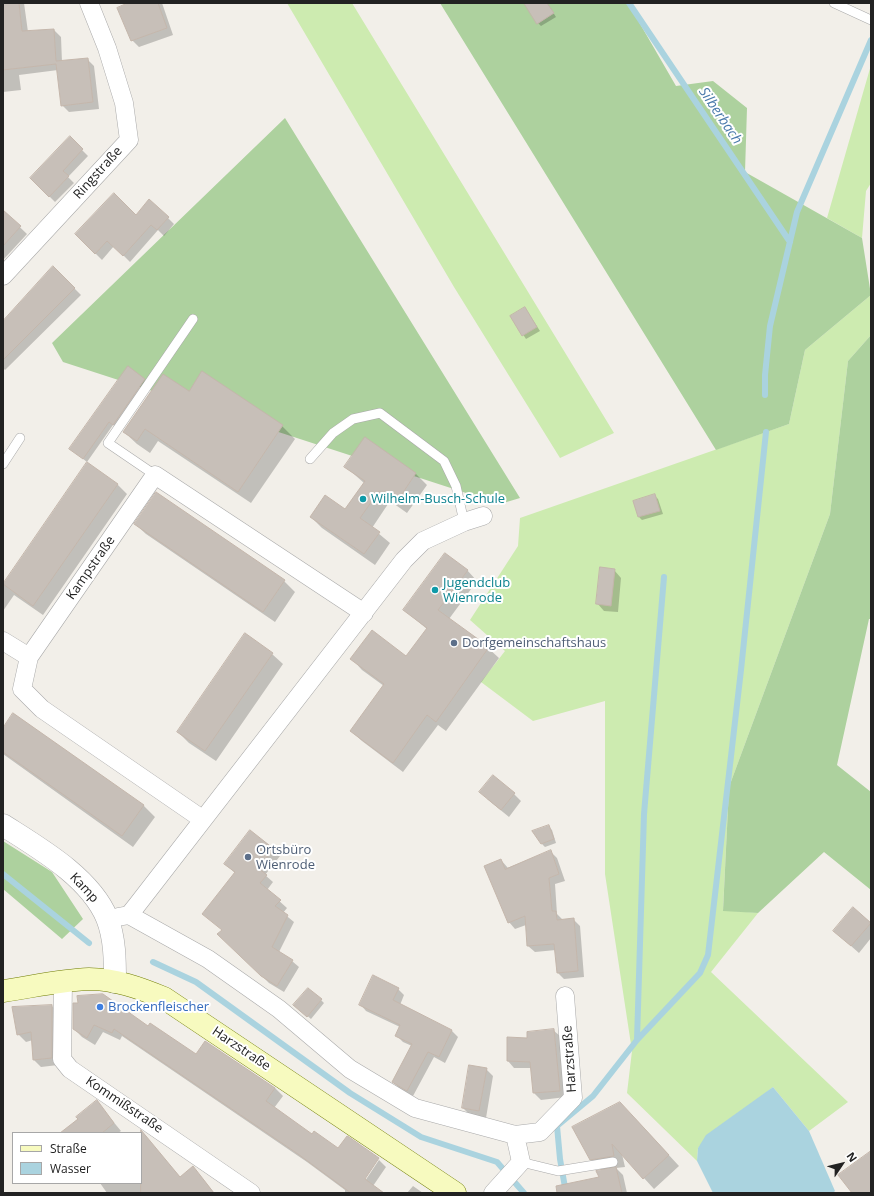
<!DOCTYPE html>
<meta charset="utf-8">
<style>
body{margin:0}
#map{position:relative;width:874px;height:1196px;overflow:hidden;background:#f2efe9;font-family:"Open Sans",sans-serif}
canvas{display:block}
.frame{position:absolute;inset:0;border:4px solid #222;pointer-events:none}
.legend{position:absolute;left:12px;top:1132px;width:130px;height:52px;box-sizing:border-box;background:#fff;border:1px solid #a7a7a7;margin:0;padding:5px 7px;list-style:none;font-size:12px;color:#222}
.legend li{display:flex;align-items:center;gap:8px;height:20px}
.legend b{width:20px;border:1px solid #a7a7a7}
.north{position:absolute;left:822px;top:1144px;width:40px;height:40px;-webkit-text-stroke:3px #fff;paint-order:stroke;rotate:55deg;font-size:11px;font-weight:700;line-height:16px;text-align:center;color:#222}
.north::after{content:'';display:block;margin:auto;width:14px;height:18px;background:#222;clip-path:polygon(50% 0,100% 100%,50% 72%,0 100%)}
</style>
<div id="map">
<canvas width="874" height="1196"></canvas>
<div class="frame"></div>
<ul class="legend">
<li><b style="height:5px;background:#f7fabf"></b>Straße</li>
<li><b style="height:11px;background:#aad3df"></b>Wasser</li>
</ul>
<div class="north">N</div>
</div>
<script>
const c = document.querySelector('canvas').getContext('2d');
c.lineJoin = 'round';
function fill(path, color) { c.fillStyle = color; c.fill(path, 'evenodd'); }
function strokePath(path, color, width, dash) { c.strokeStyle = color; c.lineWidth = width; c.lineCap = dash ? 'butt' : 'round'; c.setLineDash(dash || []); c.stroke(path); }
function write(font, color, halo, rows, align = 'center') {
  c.font = font + ' "Open Sans",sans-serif'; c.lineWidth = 4; c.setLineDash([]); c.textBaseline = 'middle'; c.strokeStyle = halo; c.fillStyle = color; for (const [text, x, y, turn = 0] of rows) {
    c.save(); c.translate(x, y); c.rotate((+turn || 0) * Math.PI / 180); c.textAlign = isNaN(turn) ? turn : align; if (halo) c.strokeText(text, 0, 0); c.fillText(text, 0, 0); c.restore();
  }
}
fill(new Path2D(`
 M287 3H352L614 433 560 458 454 287Z
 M871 65V183L866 191 862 238 827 218Z
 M871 295V335L848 361 830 514 729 787 723 910 758 913 711 972 848 1102 809 1131 773 1087 698 1148 697 1161 627 1093 632 1051 605 874V701L533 721 481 682 505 651 470 620 518 546 520 518 789 424 805 350Z`), '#cdebb0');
fill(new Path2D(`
 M440 3H628L676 86 713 81 747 108 745 172 862 238 871 295 805 350 789 424 716 450Z
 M285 118 520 498 500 504 63 362 52 343Z
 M871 335V619H869L837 765 871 792V890L824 852 758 913 723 911 729 787 830 514 848 361Z
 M3 841 52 872 83 919 62 939 3 889Z`), '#add19e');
fill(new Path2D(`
 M773 1087 809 1131 835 1191 833 1193H713L697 1161 698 1148 706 1135Z`), '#aad3df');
fill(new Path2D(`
 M3 3H24L28 32 54 30 61 37 62 62 87 59 94 66 99 109 69 112 62 105 58 70 19 75 21 90 3 92Z
 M130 3H162L173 35 139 47 132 40Z
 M532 3H547L556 17 541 26 538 23Z
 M70 138 88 156 68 177 74 183 55 202 31 178Z
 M3 211 27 234 3 260Z
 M136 216 168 218 174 224 164 236 158 230 130 262 114 246 102 260 76 234Z
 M53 267 81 295 5 370 3 368V322Z
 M525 308 540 331 526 339 511 316Z
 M144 380 147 383 117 428 113 425 87 462 70 449Z
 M189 393 282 426 295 439 251 503 158 441 150 453 137 444 124 432Z
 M365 439 416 474 427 485 407 513 390 501 372 528 390 543 375 565 322 528 311 517 345 510 364 483 346 467Z
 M87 464 117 484 127 494 43 615 14 595 3 611V585Z
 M156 493 284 581 295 592 275 622 146 534 135 524Z
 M655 496 658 499 663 514 642 520 639 517Z
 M467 570 477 581 449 619 488 648 499 658 446 731 438 725 403 772 362 741 351 731 384 686 362 670 352 659 406 657 427 629 404 610Z
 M614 570 621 578 618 612 604 611 597 603Z
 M272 654 283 664 216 761 189 743 178 732Z
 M14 714 144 806 155 817 133 847 3 754V729Z
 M514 794 521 801 509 817 487 799Z
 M548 826 552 830 556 843 545 847 542 844Z
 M273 850 280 856 265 875 273 882 267 890 287 908 283 913 294 922 279 952 292 961 299 967 284 992 269 983 226 941 223 930 235 873 225 864Z
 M550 851 557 858 565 881 555 884 557 914 563 920 573 919 580 926 584 977 564 979 557 972 556 950 535 952 528 946 526 925 515 929 509 922 501 860 508 868Z
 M853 908 871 923V938L859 953 834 931Z
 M398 989 404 995 400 1005 452 1031 458 1037 445 1063 434 1057 413 1096 399 1088 393 1082 412 1046 403 1042 396 1035 400 1027 366 1011 360 1004Z
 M321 1000 324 1003 311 1019 298 1008Z
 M74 1004 148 1027 196 1055 275 1088 283 1096 274 1108 361 1183 363 1184 379 1160 386 1167 373 1186 382 1193H345V1190L307 1162 122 1036 120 1040 103 1032 95 1045 82 1037 74 1029Z
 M52 1006 59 1013 58 1065 41 1067 34 1060 33 1040 26 1042 18 1034Z
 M553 1030 560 1036 566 1097 541 1100 534 1093 532 1068H514L508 1061V1038L529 1039Z
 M486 1069 493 1076 486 1118 470 1115 463 1108Z
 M97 1102 121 1131 118 1133H62Z
 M631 1114 679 1166 654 1189 622 1154 625 1167 616 1168 623 1175 627 1193H586L600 1178 602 1171 590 1159Z
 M146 1137 180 1177 199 1174 214 1193H107L100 1183H141V1142Z
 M413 1186 423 1193H407Z`), '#0003');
strokePath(new Path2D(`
 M629 3 790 242
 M765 395V375L770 326 797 212 871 40
 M3 874 89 943
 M153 962 196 982 350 1093 421 1137 497 1162 524 1193
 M637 1040 644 814 664 577
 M566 1193 560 1159 557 1126 593 1096 637 1040 700 973 708 955 741 670 766 432`), '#aad3df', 6);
const building = new Path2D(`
 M3 3H19L22 31 54 29 56 61 88 58 93 102 61 106 56 64 3 70Z
 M128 3H158L167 28 131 41 117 8Z
 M524 3H547L554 13 537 24Z
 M70 136 83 149 63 171 69 176 49 197 30 178Z
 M114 193 136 215 149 199 169 217 157 230 151 225 123 256 107 241 95 254 75 234Z
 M3 210 21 226 3 246Z
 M53 266 75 288 3 360V321Z
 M525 307 537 327 522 336 510 316Z
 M128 366 145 379 113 425 109 422 83 459 69 449Z
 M202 371 283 425 238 492 145 429 137 441 123 432 163 374 189 391Z
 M365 437 416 473 396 503 379 491 360 518 380 532 364 554 310 517 325 495 345 509 365 481 344 467Z
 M87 462 118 484 33 606 3 584Z
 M156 492 285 580 263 612 134 524Z
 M655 494 660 511 638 517 633 501Z
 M445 553 468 570 438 610 489 647 436 722 427 715 393 763 350 731 384 684 350 659 372 630 406 656 427 628 403 610Z
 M600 567 615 569 611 606 596 604Z
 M245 633 273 653 205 751 177 732Z
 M13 713 144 805 122 836 3 752V728Z
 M493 775 515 793 501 810 479 792Z
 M549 825 554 839 541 844 532 831Z
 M250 830 274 849 258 868 267 875 260 883 281 900 275 906 288 915 272 947 293 960 277 986 261 976 217 934 222 930 202 914 235 872 224 864Z
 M551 850 559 874 549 878 552 911H556L557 920 574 918 578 971 557 973 554 944 527 946 525 916 508 923 484 866 501 859 505 869Z
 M853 907 871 923 851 946 833 931Z
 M373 975 399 988 393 1000 452 1030 439 1057 428 1052 407 1091 392 1082 412 1044 395 1036 400 1025 359 1005Z
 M308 988 322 999 307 1017 293 1005Z
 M103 994 148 1026 150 1023 196 1054 205 1041 275 1088 266 1101 312 1134 314 1131 338 1148 347 1136 349 1137 379 1158 365 1179 384 1193H351L298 1154 114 1029 112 1033 94 1025 87 1038 73 1029V1003H78L77 996Z
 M52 1005V1058L33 1060 31 1032 17 1035 12 1007Z
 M554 1029 560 1091 533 1093 530 1062 507 1061V1037L527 1038V1032Z
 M469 1065 487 1068 479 1111 462 1108Z
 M97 1100 114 1123 102 1133H60L78 1119 76 1117Z
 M620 1102 669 1155 643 1179 612 1144 614 1156 590 1160 572 1127Z
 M141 1130 180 1177 193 1166 214 1193H141Z
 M871 1151V1193H852L838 1175Z
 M616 1167 622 1193H557L556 1186 599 1177 596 1171Z`);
fill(building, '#c7bfb8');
strokePath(building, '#c4b6ab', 1);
const service = new Path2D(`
 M834 3 871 20
 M310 459 333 433 353 419 380 413 444 461 456 486 464 522
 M3 464 20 438
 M155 475 108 443 193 319
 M521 1162 558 1171 613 1162`);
const minor = new Path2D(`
 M3 276 129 140 124 103 107 48 89 3
 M3 641 29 657
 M202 819 42 709 22 689 29 657 155 475 364 613
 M129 915 208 959 279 1009 350 1069 415 1108 515 1135 540 1132 573 1098 565 996
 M118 917 129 915 137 905 404 560 423 541 464 522 483 516
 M63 982 62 1059 70 1069 251 1193
 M493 1193 521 1162 515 1135`);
const tertiary = new Path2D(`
 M3 825C39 848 90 877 107 918 115 938 115 961 115 982`);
const secondary = new Path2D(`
 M3 991C31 987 61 980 89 979 115 979 140 988 164 998L455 1193`);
strokePath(service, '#a9a9a9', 10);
strokePath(minor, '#a9a9a9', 19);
strokePath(tertiary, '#a9a9a9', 23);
strokePath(secondary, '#707d05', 23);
strokePath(service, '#fff', 9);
strokePath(minor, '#fff', 18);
strokePath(tertiary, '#fff', 22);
strokePath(secondary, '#f7fabf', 22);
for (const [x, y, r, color] of [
 [363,499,4,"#0f9aa8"],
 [435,590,4,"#0f9aa8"],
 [454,643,4,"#5c6f8a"],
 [248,857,4,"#5c6f8a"],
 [100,1007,4,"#3f7fe0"]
]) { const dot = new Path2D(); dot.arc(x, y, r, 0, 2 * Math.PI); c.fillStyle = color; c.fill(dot); strokePath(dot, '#fff', 1.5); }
write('13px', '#222', '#fff', [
 ["Ringstraße",98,173,-48],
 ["Kampstraße",91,568,-55],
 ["Kamp",84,888,47],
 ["Harzstraße",241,1049,34],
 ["Harzstraße",570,1059,-94],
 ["Kommißstraße",124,1105,34]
]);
write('13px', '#0d838f', '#fff', [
 ["Wilhelm-Busch-Schule",371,499],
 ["Jugendclub",443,583],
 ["Wienrode",443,598]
], 'left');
write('13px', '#4e5e75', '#fff', [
 ["Dorfgemeinschaftshaus",462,643],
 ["Ortsbüro",256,850],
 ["Wienrode",256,865]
], 'left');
write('13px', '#366cbe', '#fff', [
 ["Brockenfleischer",108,1007]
], 'left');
write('italic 14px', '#4a7aab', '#fff', [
 ["Silberbach",720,116,56]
]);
</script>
